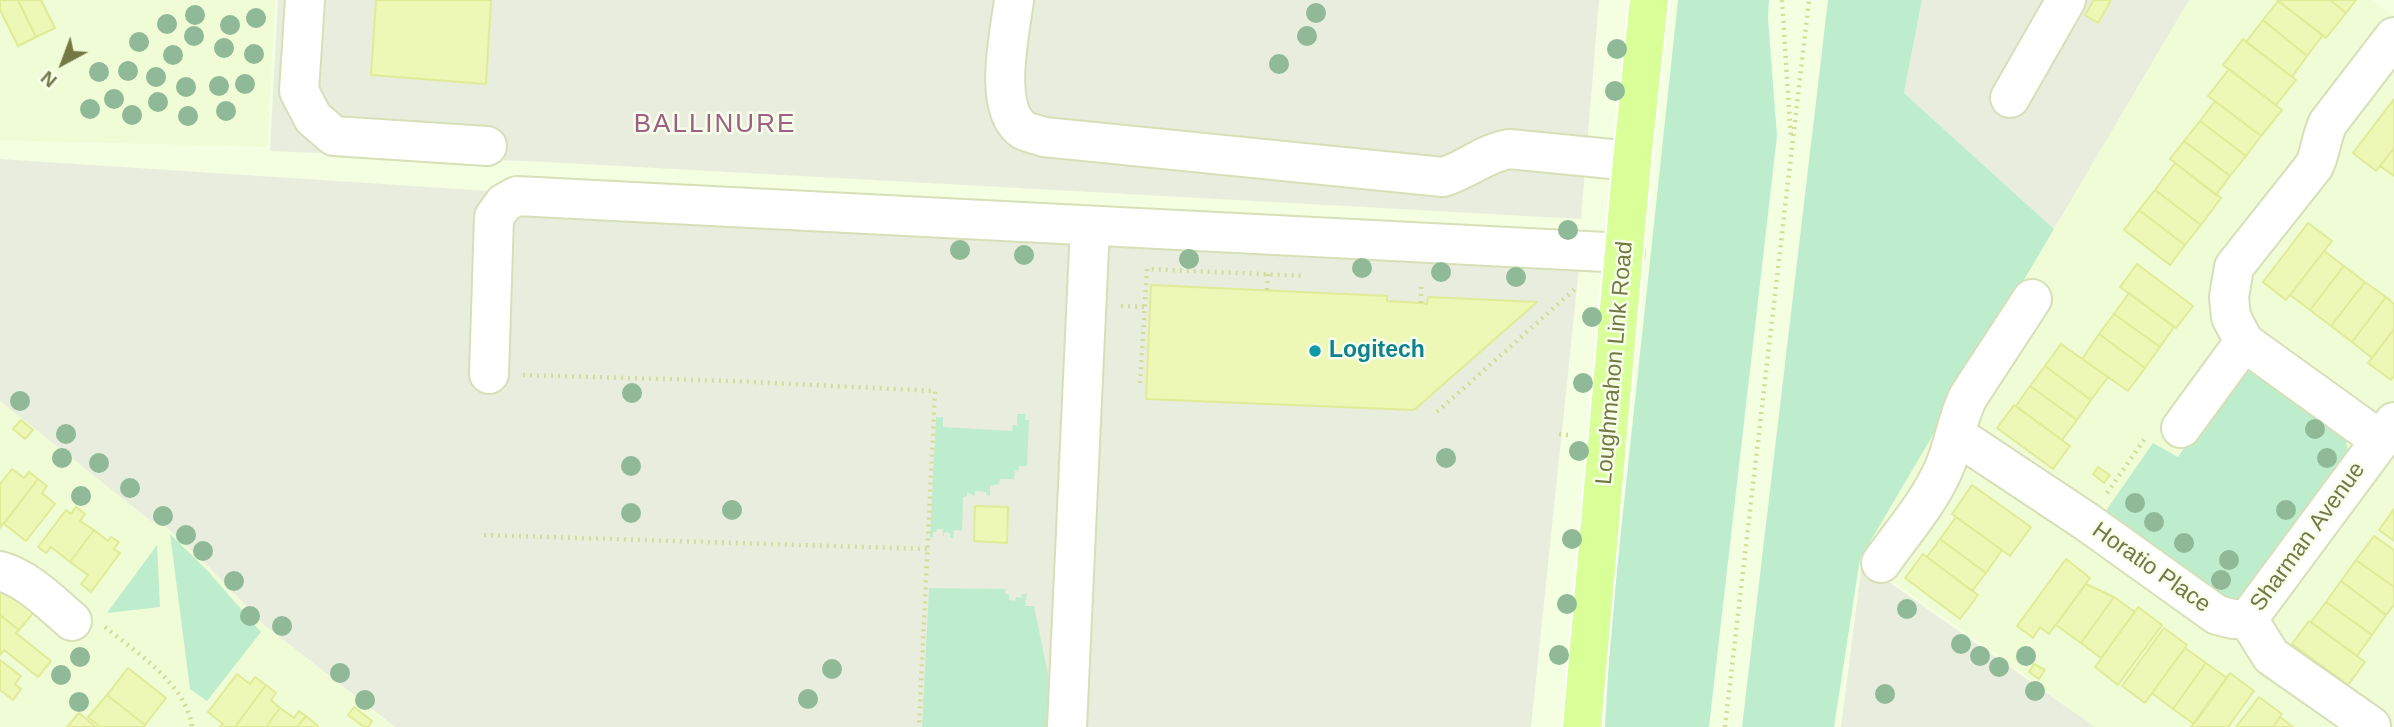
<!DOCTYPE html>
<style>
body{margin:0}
#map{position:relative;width:2394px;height:727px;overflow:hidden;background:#f4fee1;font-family:Arial,sans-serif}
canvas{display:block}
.north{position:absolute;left:28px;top:28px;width:70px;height:70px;-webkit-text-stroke:5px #f7ffea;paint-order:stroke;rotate:221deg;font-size:19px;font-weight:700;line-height:28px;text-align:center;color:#737845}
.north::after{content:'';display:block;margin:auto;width:24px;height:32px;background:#737845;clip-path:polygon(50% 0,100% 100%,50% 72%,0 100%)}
</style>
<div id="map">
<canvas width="2394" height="727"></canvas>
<div class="north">N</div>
</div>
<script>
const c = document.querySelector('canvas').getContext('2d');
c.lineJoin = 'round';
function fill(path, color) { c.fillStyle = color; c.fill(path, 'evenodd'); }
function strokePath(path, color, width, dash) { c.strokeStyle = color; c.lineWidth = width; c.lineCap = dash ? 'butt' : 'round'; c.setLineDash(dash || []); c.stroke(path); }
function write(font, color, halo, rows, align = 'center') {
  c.font = font + ' Arial,sans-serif'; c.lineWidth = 5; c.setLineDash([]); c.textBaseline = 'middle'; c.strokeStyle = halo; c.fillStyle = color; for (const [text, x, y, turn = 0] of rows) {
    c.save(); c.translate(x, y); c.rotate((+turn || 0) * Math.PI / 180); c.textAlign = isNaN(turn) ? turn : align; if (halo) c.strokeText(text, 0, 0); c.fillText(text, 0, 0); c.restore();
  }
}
fill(new Path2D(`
 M0 0H275L267 147 0 140Z
 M2189 0H2372L2394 17V727H2094L1997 654 1860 559Z
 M0 401 151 521 161 522 209 567 263 624 393 727H0Z`), '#f0fcd5');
fill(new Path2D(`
 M278 0H1599L1581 219 547 162 270 151Z
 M1922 0H2189L2054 229 1904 93Z
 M0 159 1575 262 1583 229 1531 727H395L263 624 209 567 161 522 151 521 0 401Z
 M1862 563 2095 727H1841Z`), '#e9eddd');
fill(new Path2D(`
 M1678 0H1769L1768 18 1777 136 1709 727H1605L1611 624Z
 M1828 0H1922L1904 93 2054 229 1860 559 1834 727H1742Z
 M2257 369 2344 433 2350 458 2244 597 2233 599 2219 597 2103 515 2153 443 2178 457 2232 379 2243 371Z
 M1017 414H1025V420H1029L1027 466H1019V470L1015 471 1014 479H1000L999 484 990 486V496L987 495 986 492 975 491 974 496 967 492V496L963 497 962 531 954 530 953 538H950V533L945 532 943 537V529H937L936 532H933V538L930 537 936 417H943V427L1012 431 1013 425H1017Z
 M170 534 207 570 261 632 207 701 190 689Z
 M157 545 160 607 107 613Z
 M929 588 1006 589 1005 594H1009V600L1015 601 1016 597 1021 598 1022 594H1027L1025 606H1034L1050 684 1049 727H922Z`), '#beedce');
const building = new Path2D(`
 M0 0H18L36 37 18 46 0 10Z
 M18 0H41L55 28 36 37Z
 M376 0H491L486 84 371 75Z
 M2094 0H2111L2098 23 2085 15Z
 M2277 0H2330L2346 13 2326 38Z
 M2330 0H2356L2346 13Z
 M2278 1 2323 35 2307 56 2263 20Z
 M2263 20 2307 56 2292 77 2246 42Z
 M2243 39 2296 80 2276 105 2223 65Z
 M2229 69 2282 110 2261 136 2208 96Z
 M2394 99V148L2376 171 2353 153Z
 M2215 101 2261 136 2246 156 2200 121Z
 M2200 121 2246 156 2230 176 2184 141Z
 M2184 141 2230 176 2216 195 2170 159Z
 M2394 148V176L2380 166Z
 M2175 163 2221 198 2201 225 2155 190Z
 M2155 190 2201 225 2185 245 2139 210Z
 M2139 210 2185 245 2170 265 2124 230Z
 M2308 223 2332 241 2286 300 2263 282Z
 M2324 251 2344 266 2310 310 2290 295Z
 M2137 264 2193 306 2176 328 2120 287Z
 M2344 266 2365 282 2331 326 2310 310Z
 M2365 282 2386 297 2352 342 2331 326Z
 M1151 285 1387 296V301L1421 303 1427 304 1428 297 1537 302 1414 410 1146 399Z
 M2129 293 2174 327 2160 347 2114 314Z
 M2386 297 2394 304V329L2372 358 2352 342Z
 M2114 314 2160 347 2145 368 2099 334Z
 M2394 329V376L2391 380 2368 363Z
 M2099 334 2145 368 2128 391 2082 359Z
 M2061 344 2108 377 2091 400 2045 366Z
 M2045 366 2091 400 2077 420 2030 386Z
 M2030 386 2077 420 2062 440 2016 406Z
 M2014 405 2070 446 2053 469 1997 428Z
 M21 420 33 430 25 439 13 429Z
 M2098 467 2110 475 2104 483 2093 474Z
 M12 469 24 478 29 472 38 479 0 528V484Z
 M38 479 47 486 42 493 55 504 26 541 4 524Z
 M1972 485 2031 527 2010 556 1952 514Z
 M975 506 1008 507 1007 543 974 541Z
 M76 507 85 514 80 521 94 530 70 562 51 547 46 553 38 547 66 510 71 514Z
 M2394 509V541L2379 530Z
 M1956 517 2002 550 1986 573 1940 539Z
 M94 530 108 541 111 537 119 542 114 549 120 553 91 592 81 584 88 575 70 562Z
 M2374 536 2394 550V587L2356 560Z
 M1940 539 1986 573 1972 591 1927 557Z
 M1923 554 1978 595 1960 619 1905 578Z
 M2066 559 2090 578 2049 634 2040 627 2033 638 2017 626Z
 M2356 560 2394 587V605L2386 615 2341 581Z
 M2341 581 2386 615 2372 635 2326 602Z
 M0 584 34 612 19 630 0 615Z
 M2086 584 2114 597 2081 643 2056 625Z
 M2114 597 2135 612 2101 658 2081 643Z
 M2326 602 2372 635 2357 656 2311 622Z
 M2138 607 2162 625 2118 685 2095 667Z
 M0 615 19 630 16 633 51 661 38 677 4 650 0 655Z
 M2309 621 2365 662 2348 685 2292 644Z
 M2164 628 2187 645 2145 703 2122 686Z
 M2185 648 2206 663 2173 709 2152 693Z
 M0 660 21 676 15 684 21 689 13 700 0 690Z
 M2206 663 2227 678 2194 724 2173 709Z
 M2034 664 2045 670 2039 679 2029 672Z
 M128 668 166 698 145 725 107 695Z
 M2230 673 2254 691 2228 727H2191Z
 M237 674 250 684 255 677 266 685 235 727H220L223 724 208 712Z
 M266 685 276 693 271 700 280 708 266 727H235Z
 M107 695 145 725 144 727H100L88 717Z
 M2259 697 2282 714 2273 727H2236Z
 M354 707 372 721 368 727H364L348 715Z
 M280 708 294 718 299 711 306 716 297 727H266Z
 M79 713 96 727H67Z
 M306 716 318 726 317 727H297Z
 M2280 717 2293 727H2273Z`);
fill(building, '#edf7b6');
strokePath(building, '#e0eb95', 2);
const minor = new Path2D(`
 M305 0 299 91 313 118 334 136 487 146
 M1014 0C1010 33 992 108 1023 130 1029 133 1038 135 1044 137L1443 177C1467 170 1485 153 1509 149L1632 161
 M2010 98 2066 0
 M2244 342 2380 440
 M489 374 494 217 504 203 517 196 1625 253
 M2181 428 2244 342 2231 317 2229 297 2234 267 2314 166C2321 152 2321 137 2328 123L2394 37
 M1956 435 2087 522 2217 615 2233 619H2248L2271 656 2371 726
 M1881 563C1902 533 1929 503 1944 468 1954 445 1957 419 1968 397L2032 299
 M0 571C28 579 50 602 72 621
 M2248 619 2394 422
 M1067 727 1090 226`);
const major = new Path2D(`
 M1582 727 1632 161 1649 0`);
strokePath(minor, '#d7dfb7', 42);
strokePath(major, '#fff', 42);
strokePath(new Path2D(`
 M1782 0 1791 139
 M1267 290 1268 274
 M1421 303V282
 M1121 306 1145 307
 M523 375 731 381 935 391 919 727
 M1140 383 1147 269 1305 276
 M1437 412 1575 289
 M1559 434 1569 435
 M2107 493 2146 437
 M484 535 927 549
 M105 627C136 652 187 685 192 727
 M1725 727 1809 0`), '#d3dc99', 4.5, [2, 5]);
strokePath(minor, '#fff', 38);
strokePath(major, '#d9ff98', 38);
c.fillStyle = '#8fb997';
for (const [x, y] of [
 [1316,13],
 [195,15],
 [256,18],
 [167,24],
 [230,25],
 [194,36],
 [1307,36],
 [139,42],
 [224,48],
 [1617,49],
 [254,54],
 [173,55],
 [1279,64],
 [128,71],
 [99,72],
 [156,77],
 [245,84],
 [219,86],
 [186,87],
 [1615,91],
 [114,99],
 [158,102],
 [90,109],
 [226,111],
 [132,115],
 [188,116],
 [1568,230],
 [960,250],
 [1024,255],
 [1189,259],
 [1362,268],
 [1441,272],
 [1516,277],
 [1592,317],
 [1583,383],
 [632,393],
 [20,401],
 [2315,429],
 [66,434],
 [1579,451],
 [62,458],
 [1446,458],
 [2327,458],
 [99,463],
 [631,466],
 [130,488],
 [81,496],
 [2135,503],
 [732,510],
 [2286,510],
 [631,513],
 [163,516],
 [2154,522],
 [186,535],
 [1572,539],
 [2184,543],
 [203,551],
 [2229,560],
 [2221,580],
 [234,581],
 [1567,604],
 [1907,609],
 [250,616],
 [282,626],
 [1961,644],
 [1559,655],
 [1980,656],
 [2026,656],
 [80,657],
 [1999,667],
 [832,669],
 [340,673],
 [61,675],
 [2035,691],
 [1885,694],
 [808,699],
 [365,700],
 [79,702]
]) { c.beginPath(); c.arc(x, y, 10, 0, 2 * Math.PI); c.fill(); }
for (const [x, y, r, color] of [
 [1315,351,7,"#0f9aa8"]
]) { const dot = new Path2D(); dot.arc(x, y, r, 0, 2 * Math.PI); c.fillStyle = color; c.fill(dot); strokePath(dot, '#f7ffea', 2.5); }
write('bold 23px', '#0d838f', '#f7ffea', [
 ["Logitech",1329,351]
], 'left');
write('23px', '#737845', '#f7ffea', [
 ["Loughmahon Link Road",1615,363,-85],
 ["Sharman Avenue",2308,537,-54],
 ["Horatio Place",2151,568,35]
]);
c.letterSpacing = '2px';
write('26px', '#9d6084', '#f7ffea', [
 ["BALLINURE",715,125]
]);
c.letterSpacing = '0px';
</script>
